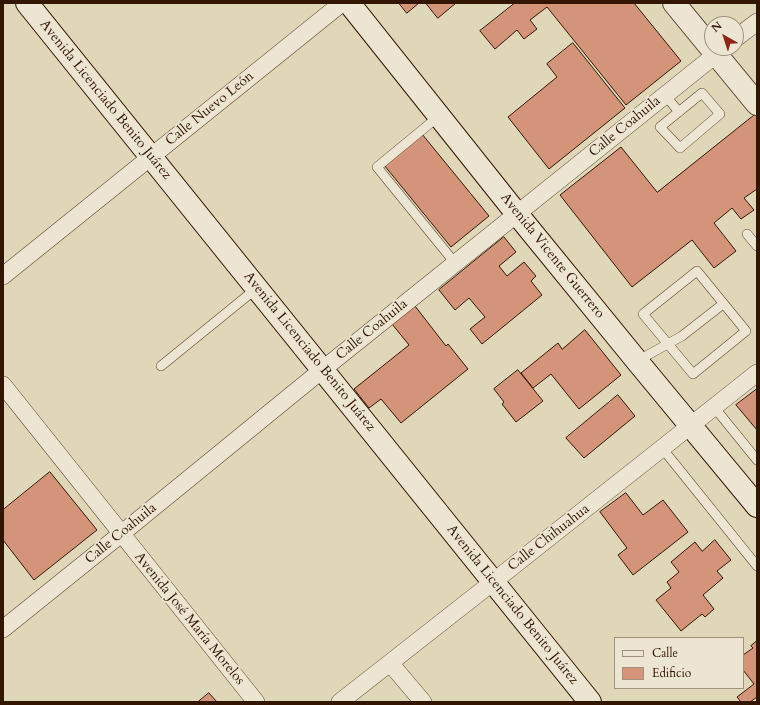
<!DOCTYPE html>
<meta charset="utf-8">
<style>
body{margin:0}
#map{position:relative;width:760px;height:705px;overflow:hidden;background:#e0d7b8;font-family:Cardo,serif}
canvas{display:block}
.frame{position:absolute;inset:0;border:4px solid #321602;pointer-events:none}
.legend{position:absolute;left:614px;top:637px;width:130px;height:52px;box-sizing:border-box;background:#ebe5d1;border:1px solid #a1927e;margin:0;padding:5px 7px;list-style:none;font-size:12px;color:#321602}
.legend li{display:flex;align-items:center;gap:8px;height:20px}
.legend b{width:20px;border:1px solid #a1927e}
.north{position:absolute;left:704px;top:16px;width:40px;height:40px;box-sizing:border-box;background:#ebe5d1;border:1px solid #a1927e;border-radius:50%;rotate:321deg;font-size:11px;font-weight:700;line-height:16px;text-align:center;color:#321602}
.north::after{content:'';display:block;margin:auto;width:14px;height:18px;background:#8f2418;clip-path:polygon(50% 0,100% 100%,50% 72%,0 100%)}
</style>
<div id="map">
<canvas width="760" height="705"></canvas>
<div class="frame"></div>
<ul class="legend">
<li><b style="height:5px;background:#ebe5d1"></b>Calle</li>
<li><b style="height:11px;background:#d3947a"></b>Edificio</li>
</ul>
<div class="north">N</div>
</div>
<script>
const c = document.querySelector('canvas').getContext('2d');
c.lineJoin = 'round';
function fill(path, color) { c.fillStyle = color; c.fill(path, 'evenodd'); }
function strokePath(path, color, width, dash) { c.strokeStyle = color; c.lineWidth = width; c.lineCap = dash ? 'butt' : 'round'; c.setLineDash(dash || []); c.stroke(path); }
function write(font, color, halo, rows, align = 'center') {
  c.font = font + ' Cardo,serif'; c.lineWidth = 3.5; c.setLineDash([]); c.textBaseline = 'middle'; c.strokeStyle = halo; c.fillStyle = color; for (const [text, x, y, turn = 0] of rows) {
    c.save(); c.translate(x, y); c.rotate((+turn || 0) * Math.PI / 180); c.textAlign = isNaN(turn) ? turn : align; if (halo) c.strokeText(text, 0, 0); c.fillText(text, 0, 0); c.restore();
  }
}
const building = new Path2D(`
 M399 3H419L407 13Z
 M426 3H456L438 18Z
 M515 3H634L681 61 626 105 547 7 530 20 537 29 524 39 517 30 495 49 480 31Z
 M573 43 625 108 549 169 508 117 557 77 547 64Z
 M757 113V189L744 198 754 210 741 219 732 208 714 223 736 251 714 268 692 240 632 287 560 195 621 147 657 192Z
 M422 134 489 216 451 247 384 165Z
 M504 237 516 252 499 266 507 276 524 262 536 276 531 281 542 295 482 344 470 329 485 317 469 298 455 310 439 290Z
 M415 306 446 346 448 344 468 369 401 423 381 399 369 408 354 389 409 345 392 324Z
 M585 330 621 375 579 409 551 374 533 388 521 373 558 343 562 349Z
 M518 370 543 401 516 422 502 404 504 402 494 389Z
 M757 389V430L736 405Z
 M618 395 635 416 584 458 566 438Z
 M50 472 97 530 34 580 3 540V510Z
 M626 493 643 515 663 500 688 532 633 575 618 555 627 548 600 512Z
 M715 540 731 560 717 571 723 578 703 595 714 609 705 617 702 614 681 631 656 600 671 588 667 582 679 572 671 562 695 542 702 551Z
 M757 641V697L750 702H741L737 697 754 684 743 670V655L753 648 751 646Z
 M209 693 217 702H198Z`);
fill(building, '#d3947a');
strokePath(building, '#321602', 1);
const service = new Path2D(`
 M702 93 720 114 680 148 660 127Z
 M665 95 679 112
 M439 116 377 167 455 263
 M747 234 757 246
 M697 271 746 331 693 374 643 314Z
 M637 361 682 336 723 304
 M161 366 257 288
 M714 407 757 460
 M662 448 757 566`);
const minor = new Path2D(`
 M736 38 757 22
 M3 276 342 3
 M3 385 256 702
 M3 629 121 534 322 370 724 48
 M390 663 423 702
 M340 702 493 582 757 373`);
const tertiary = new Path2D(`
 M674 3 757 104`);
const secondary = new Path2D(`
 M27 3 590 702
 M349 3 517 214 637 361 757 506`);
strokePath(service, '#5e4630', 10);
strokePath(minor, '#5e4630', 18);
strokePath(tertiary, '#5e4630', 24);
strokePath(secondary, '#321602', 24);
strokePath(service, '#ebe5d1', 9);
strokePath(minor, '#ebe5d1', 17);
strokePath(tertiary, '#ebe5d1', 22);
strokePath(secondary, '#ebe5d1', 22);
write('14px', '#321602', '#ebe5d1', [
 ["Avenida Licenciado Benito Juárez",105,100,51],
 ["Calle Nuevo León",210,109,-39],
 ["Calle Coahuila",625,127,-39],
 ["Avenida Vicente Guerrero",552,256,51],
 ["Calle Coahuila",372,330,-39],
 ["Avenida Licenciado Benito Juárez",309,352,51],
 ["Calle Coahuila",121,534,-39],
 ["Calle Chihuahua",549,538,-38],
 ["Avenida Licenciado Benito Juárez",512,605,51],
 ["Avenida José María Morelos",189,619,51]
]);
</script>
